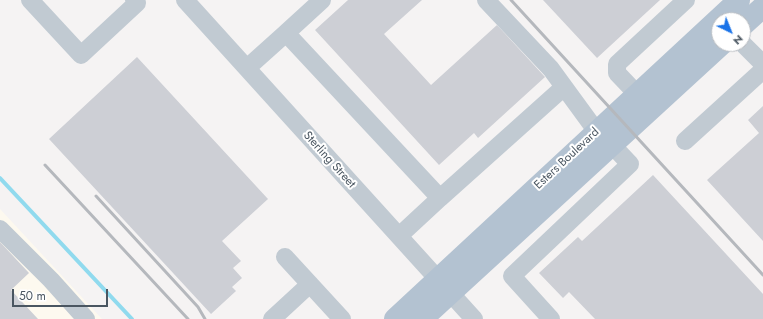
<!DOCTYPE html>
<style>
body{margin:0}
#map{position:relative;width:763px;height:319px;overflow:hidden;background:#f5f3f3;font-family:Jost,sans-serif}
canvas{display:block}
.north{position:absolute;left:711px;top:12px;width:40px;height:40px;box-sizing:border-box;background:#fff;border:1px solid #b7bbc0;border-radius:50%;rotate:137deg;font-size:11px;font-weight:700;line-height:16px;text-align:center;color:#4a5661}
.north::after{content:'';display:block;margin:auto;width:14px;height:18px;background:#1a73e8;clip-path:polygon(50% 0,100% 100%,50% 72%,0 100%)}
.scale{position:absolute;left:12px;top:289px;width:96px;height:18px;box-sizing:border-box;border:2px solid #4a5661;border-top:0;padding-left:5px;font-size:12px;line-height:14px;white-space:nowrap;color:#4a5661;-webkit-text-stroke:3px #fff;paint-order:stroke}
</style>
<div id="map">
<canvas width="763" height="319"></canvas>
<div class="north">N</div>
<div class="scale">50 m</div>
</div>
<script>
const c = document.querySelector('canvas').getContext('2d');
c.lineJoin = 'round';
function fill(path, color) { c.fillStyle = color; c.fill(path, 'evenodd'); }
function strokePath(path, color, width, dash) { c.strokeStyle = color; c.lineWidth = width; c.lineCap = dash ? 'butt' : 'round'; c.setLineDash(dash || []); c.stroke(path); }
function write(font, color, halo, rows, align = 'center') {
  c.font = font + ' Jost,sans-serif'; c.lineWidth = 4; c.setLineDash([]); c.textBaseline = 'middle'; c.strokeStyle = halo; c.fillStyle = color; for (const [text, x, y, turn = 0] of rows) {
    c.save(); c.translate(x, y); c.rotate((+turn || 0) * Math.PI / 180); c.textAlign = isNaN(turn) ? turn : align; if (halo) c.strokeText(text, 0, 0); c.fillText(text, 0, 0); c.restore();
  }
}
fill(new Path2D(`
 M0 209 102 319H0Z`), '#fdf9ef');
strokePath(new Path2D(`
 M0 178 132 319`), '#90daee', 4);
fill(new Path2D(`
 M348 0H422L384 34 431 85 497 25 545 77 478 138 474 133 439 165 315 30Z
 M543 0H660L597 58Z
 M137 57 268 199 222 241 241 261 233 268 242 278 232 287 236 291 211 314 49 139Z
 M763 106V241L707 180 759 133 748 120Z
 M653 175 763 294V319H595L569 292 563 298 539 273 578 237 582 241Z
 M0 242 29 273 11 290 38 319H0Z`), '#cdcfd5');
strokePath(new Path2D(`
 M30 0 81 55 137 3 134 0
 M185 0 474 319
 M322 0 286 33 440 198 564 87
 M486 0 551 69 597 132
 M743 44 763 64
 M247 68 286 33
 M637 94 617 73V64L686 0
 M685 141 763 70
 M0 229 51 280 86 319
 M399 236 440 198
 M285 257 342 319
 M272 319 310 284
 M551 319 512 276 630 164 612 145`), '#c1cad2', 18);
strokePath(new Path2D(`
 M743 25 763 7
 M395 319 739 0
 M422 319 722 44`), '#b3c2d1', 22);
strokePath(new Path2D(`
 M511 0 763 275
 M45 165 188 319
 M96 196 198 307 205 319`), '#b5b8bd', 3);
write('12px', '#4a5661', '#fff', [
 ["Esters Boulevard",567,159,-43],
 ["Sterling Street",329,160,48]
]);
</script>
